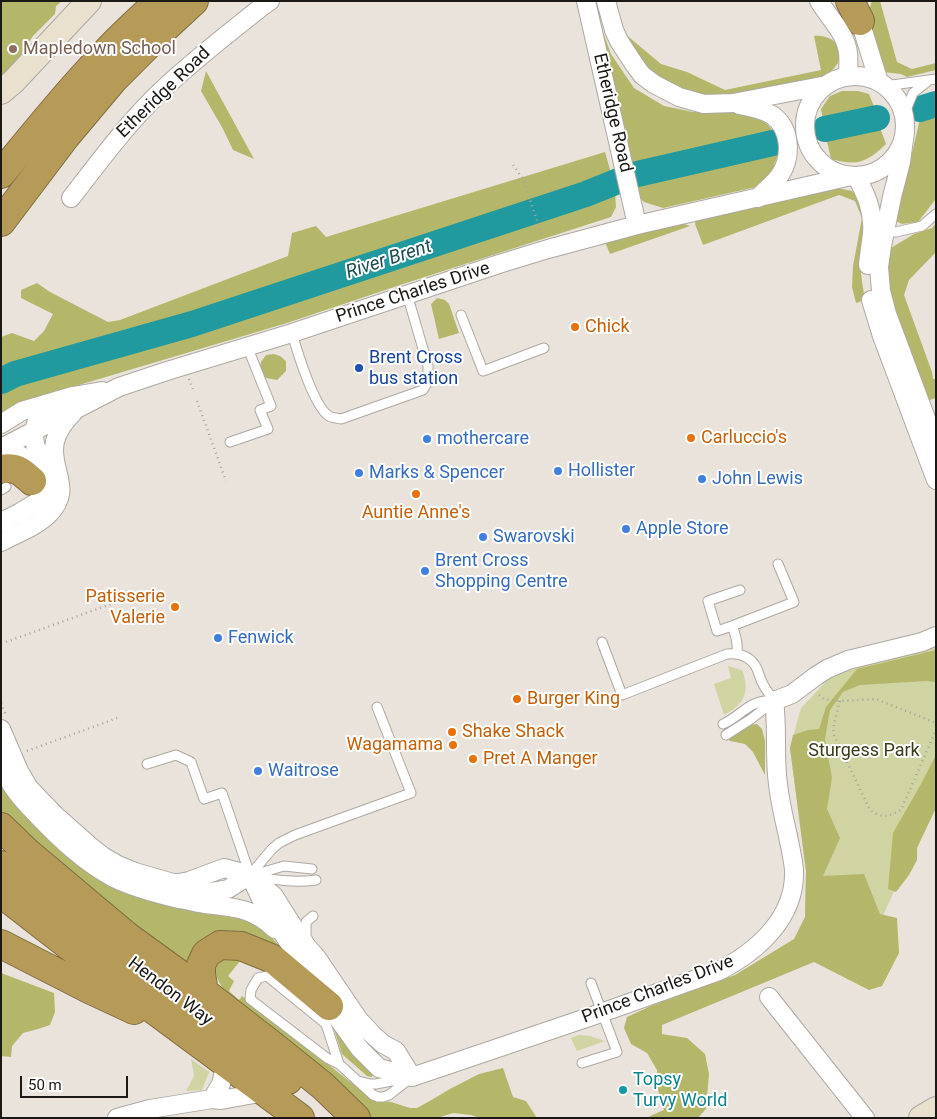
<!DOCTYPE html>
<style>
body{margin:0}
#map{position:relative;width:937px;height:1119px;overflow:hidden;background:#e9e3dc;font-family:Roboto,sans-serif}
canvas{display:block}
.frame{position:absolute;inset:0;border:2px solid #1b1916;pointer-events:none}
.scale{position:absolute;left:20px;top:1076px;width:108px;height:22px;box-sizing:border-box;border:2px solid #1b1916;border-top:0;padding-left:6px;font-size:15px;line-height:18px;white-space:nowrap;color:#1b1916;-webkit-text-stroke:4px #fff;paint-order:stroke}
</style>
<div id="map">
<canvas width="937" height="1119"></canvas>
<div class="frame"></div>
<div class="scale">50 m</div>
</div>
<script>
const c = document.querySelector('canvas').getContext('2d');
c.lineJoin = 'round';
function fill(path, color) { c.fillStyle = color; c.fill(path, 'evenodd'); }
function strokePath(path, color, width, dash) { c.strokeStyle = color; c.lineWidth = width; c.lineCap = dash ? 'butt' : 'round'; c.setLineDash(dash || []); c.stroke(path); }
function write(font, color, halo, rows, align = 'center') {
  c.font = font + ' Roboto,sans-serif'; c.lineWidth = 4; c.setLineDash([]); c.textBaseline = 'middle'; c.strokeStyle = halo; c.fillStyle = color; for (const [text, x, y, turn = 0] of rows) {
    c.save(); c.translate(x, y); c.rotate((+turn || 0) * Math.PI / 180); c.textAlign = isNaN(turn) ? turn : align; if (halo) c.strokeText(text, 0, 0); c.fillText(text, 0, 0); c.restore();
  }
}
fill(new Path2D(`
 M936 646V798L864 958 794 940 805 917 806 871 790 748 801 708 834 673 866 663Z
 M728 666 742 670C747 682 748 696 738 705 735 709 729 712 724 715L714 684 731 678Z
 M579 1035 590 1036 605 1041 577 1051 571 1038Z
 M191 1059 209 1072 202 1090 186 1091 194 1076Z`), '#d0d3a2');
fill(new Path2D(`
 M1 1H62L56 6 55 14 33 36 16 62 1 78Z
 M872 1H880L897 62 912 69 936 63V70L907 77 901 74 883 72 867 17Z
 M595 10 611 54 634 88 664 106 693 112 740 113 756 117 767 124 774 132 628 166Z
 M624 33 661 64 687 72 725 90 821 70 814 36C827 35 834 40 842 49L838 63 827 77 713 100 675 90 655 75 636 56Z
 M206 71 254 159 233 150 223 129 201 91Z
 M842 91H858L869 94 875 109 823 120 821 109 830 96Z
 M936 115V194L935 200 918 222 902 224 896 221 920 119Z
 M879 125 886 144C867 163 856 166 831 159L826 137Z
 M605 152 611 173 574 188 189 318 14 369 1 376V337L12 333 34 341 44 331 53 314 21 298V290L37 283 50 292 108 322 120 320 288 256 292 233 316 226 326 237Z
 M779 152 771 174 756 187 663 208 644 202 636 194 632 183Z
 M837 188 852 191 861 200 867 217 860 262 862 282 865 300 856 303 852 287 853 266 862 218 855 201 839 195 703 245 695 224 697 216Z
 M615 192 616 207 611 217 403 284 287 323 32 399 1 412V387L16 379 228 320 319 290 528 216Z
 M682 223 690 226 610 254 605 242 630 234Z
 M936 223V252L909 280 904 295 932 372 933 379H936V398L924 402 915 379 885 274 891 248 914 234 932 228Z
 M437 298 445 300 449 304 459 333 439 339 431 304Z
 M274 354 280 356 286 361V371L277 380 266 378 259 369 261 362 266 355Z
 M936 650V682L926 681 860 685 843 692 830 710 825 739 832 778 827 809 840 838 823 876 864 874 880 914 897 918 899 953 882 986 869 990 814 962 662 1025V1034L687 1038 705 1054 709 1074 706 1109 698 1118H650V1116L664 1110 658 1090 657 1070 647 1053 631 1044 624 1028 627 1017 653 1005 735 975 794 939 805 917 806 871 790 748 793 735 808 730 819 729 826 707 857 669Z
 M757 724 762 729 765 741V775L753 752 745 744 730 741 729 739 751 725Z
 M936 755V808L917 848V860L909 875 896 892 888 889 893 833 921 784Z
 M1 786 9 797 45 835 261 925 280 947 274 953 204 942 188 962 151 942 1 819Z
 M221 955 261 960 332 1023 373 1074 372 1077 367 1076 342 1054 332 1023 258 965 240 961 228 976 234 981 229 991 239 1000 242 996 373 1100 391 1102 410 1108H417L428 1102 450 1089 479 1074 503 1068 513 1097 526 1101 537 1118H480L471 1115 453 1113 437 1118H372L366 1115 229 998C219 981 210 974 221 955Z
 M1 973 54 993 55 1012 50 1025 38 1029 23 1033 12 1046 11 1057 1 1056Z`), '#b4b76a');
strokePath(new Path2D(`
 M920 109 936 104
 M825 129 877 118
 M1 381 15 374 192 324 586 194 633 175 777 142`), '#209a9f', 26);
const lane = new Path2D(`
 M885 86 936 79
 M904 115 913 93 927 82
 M884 231 896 232 922 226 936 214
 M461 315 483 371 544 348
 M292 333C297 351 314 407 329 416 332 418 337 418 341 419L423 390 428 381V366L407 294
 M230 442 268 429 260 410 271 406 247 346
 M1 490 6 487
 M732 626 794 602 778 564
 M602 642 622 695 727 654C740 653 751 656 757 669 759 673 760 679 763 684 766 690 770 695 774 701
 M737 653C738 643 736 635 732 626L717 631 708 601 740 590
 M723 724C743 715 749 699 774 701
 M726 735 751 719 774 701
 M147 764 176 755 191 762 204 799 222 793 250 875
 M250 875 272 849 279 843 295 835 411 793 377 707
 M253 875 284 866 312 869
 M257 877C277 880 295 883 316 880
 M309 942 306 936V922L313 916
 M582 1063 617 1052 591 983
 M339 1064 326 1024 267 976 258 978 251 990 250 999 327 1058 339 1064 373 1095 378 1097H383L389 1095 412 1077 376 1084H370L358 1081`);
const street = new Path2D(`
 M586 1 637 225
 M606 1 614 30 619 41 634 64 642 75 654 84 679 97 704 104 733 103 827 85
 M819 1C829 18 846 33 848 53 849 61 848 69 848 77
 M860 21 879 82
 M805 126a50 50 0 1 1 100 0a50 50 0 1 1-100 0Z
 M739 105C750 107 762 109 772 115 791 128 792 157 780 175 775 183 765 190 758 198
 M905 132 901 162 892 197 882 246 879 267 881 291 887 314 936 445
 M856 176C866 194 874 212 872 233 871 243 869 254 868 265
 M71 198C99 162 126 125 159 93 192 61 229 33 264 5L270 1
 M871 300 882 336 936 480
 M1 424 22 411 73 396 102 391
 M1 448 119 387 167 371 292 333 499 264 548 249 637 225 851 176
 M1 450C24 453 28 458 32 480
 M1 522 19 513 44 498C55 461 12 441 50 403
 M1 542C16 534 37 526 48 515 72 491 54 476 54 450 54 435 63 423 73 413
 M1 729 19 771 29 788 55 815 90 846 104 857 118 865 135 872 173 883H179L189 881 224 868 250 875 274 896 303 942 317 958 359 1020 374 1036 383 1044 396 1051 412 1077
 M1 763C5 772 8 780 13 787 20 798 29 807 38 816 60 839 85 863 114 878 134 888 158 894 179 899 188 900 197 903 205 904 235 908 251 907 275 929
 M250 875 262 901 287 940 329 1006 360 1049 379 1068 412 1077 601 1013 719 971C758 951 796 917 794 870 793 858 790 847 788 836 784 819 780 802 778 784 774 756 778 728 774 701L792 694 816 676 827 669 848 660 922 642 936 636
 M188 896 228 889 250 875
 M769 997 865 1118
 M212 1099 221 1084 226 1063
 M117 1118 150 1109 212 1099 221 1100 265 1092`);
const secondary = new Path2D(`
 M1 92 13 82 89 1
 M921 1118 936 1109`);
const highway = new Path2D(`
 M850 1 860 21
 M1 174C51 113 100 52 160 1
 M1 222 66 136 113 80 165 28 194 1
 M1 469C16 466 22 472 32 481
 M1 827 28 853 128 937 204 992 272 1045 323 1086 356 1118
 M1 865 60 911 288 1080
 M1 893 100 970 300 1118
 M1 944 89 989 134 1010
 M204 992 201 974V965L206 954 220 945 241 946 273 959 329 1006`);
strokePath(lane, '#ada8a1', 11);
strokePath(street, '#ada8a1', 20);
strokePath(secondary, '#ada8a1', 26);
strokePath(highway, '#806d41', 30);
strokePath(new Path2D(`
 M513 165 523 179 542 235
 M189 379 193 389
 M197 401 226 481
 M6 642 122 600
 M819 695 824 699 840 701 876 699 936 723
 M840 701 834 724 833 733 870 810C884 819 887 817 901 810L936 730
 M1 703 6 715
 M27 751 120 717`), '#a9a49e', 2.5, [1, 4]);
strokePath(lane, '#fff', 9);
strokePath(street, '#fff', 18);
strokePath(secondary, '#e9e1cd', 24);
strokePath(highway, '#b69a58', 28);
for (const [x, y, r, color] of [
 [13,49,5,"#8d6e63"],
 [575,327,5,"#e8710a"],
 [359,368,5,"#1a4fb4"],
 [691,438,5,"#e8710a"],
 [427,439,5,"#3f7fe0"],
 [558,471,5,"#3f7fe0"],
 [359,473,5,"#3f7fe0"],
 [702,479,5,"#3f7fe0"],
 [416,494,5,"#e8710a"],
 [626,529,5,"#3f7fe0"],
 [483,537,5,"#3f7fe0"],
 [425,571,5,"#3f7fe0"],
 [175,607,5,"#e8710a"],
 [218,638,5,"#3f7fe0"],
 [517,699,5,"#e8710a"],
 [452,732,5,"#e8710a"],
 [453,745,5,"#e8710a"],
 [473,759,5,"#e8710a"],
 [258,771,5,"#3f7fe0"],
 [623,1090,5,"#0f9aa8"]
]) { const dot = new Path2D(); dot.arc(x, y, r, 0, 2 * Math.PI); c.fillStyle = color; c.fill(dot); strokePath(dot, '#fff', 2); }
write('18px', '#785e54', '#fff', [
 ["Mapledown School",23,49]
], 'left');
write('18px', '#1b1916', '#fff', [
 ["Etheridge Road",164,93,-44],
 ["Etheridge Road",612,113,77],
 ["Prince Charles Drive",413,293,-18],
 ["Prince Charles Drive",658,990,-21],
 ["Hendon Way",170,992,37]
]);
write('18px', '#c56008', '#fff', [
 ["Chick",585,327],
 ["Carluccio's",701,438],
 ["Auntie Anne's",416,513,"center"],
 ["Patisserie",165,597,"right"],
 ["Valerie",165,618,"right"],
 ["Burger King",527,699],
 ["Shake Shack",462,732],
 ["Wagamama",443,745,"right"],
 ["Pret A Manger",483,759]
], 'left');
write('18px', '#164399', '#fff', [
 ["Brent Cross",369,358],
 ["bus station",369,379]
], 'left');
write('18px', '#366cbe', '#fff', [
 ["mothercare",437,439],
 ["Hollister",568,471],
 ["Marks & Spencer",369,473],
 ["John Lewis",712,479],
 ["Apple Store",636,529],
 ["Swarovski",493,537],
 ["Brent Cross",435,561],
 ["Shopping Centre",435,582],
 ["Fenwick",228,638],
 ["Waitrose",268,771]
], 'left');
write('18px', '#3a3b1a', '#fff', [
 ["Sturgess Park",864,751]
]);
write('18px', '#0d838f', '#fff', [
 ["Topsy",633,1080],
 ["Turvy World",633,1101]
], 'left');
write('italic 19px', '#1c4d4f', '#fff', [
 ["River Brent",389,260,-18]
]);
</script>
